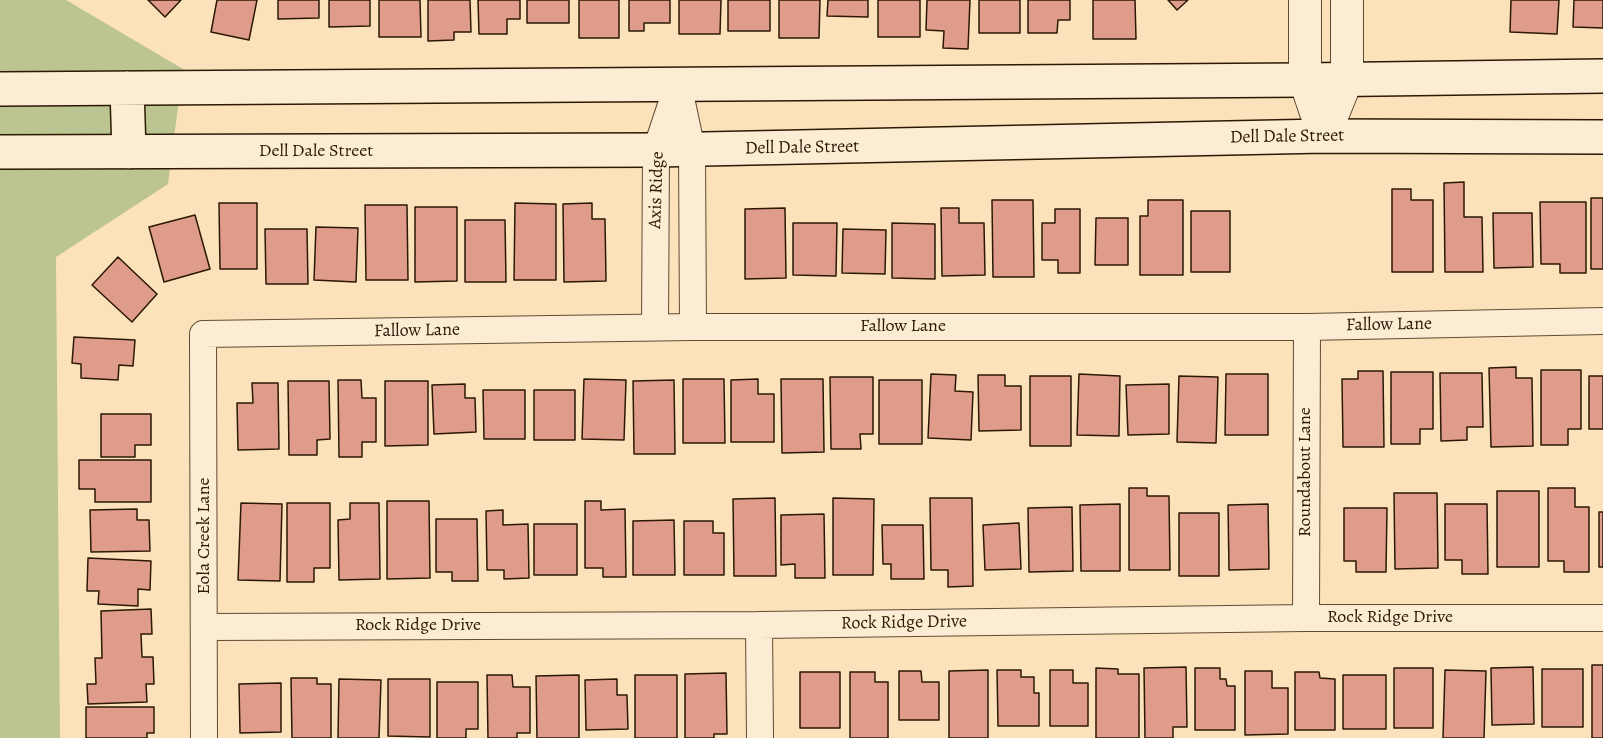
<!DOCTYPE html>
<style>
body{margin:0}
canvas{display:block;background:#fbe2bb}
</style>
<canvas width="1603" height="738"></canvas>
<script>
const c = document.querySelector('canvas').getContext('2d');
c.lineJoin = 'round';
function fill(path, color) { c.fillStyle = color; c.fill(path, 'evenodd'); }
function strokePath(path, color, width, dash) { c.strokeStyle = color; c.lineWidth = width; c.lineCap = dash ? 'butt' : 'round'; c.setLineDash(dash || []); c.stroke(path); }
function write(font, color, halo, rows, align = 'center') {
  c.font = font + ' Alegreya,serif'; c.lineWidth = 4.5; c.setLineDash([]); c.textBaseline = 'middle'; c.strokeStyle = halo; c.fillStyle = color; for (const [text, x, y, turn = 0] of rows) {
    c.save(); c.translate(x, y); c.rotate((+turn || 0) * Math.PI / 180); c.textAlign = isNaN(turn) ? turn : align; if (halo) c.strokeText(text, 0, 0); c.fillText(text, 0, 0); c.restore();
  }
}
fill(new Path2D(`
 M0 0H66L183 69 168 184 56 257 60 738H0Z`), '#bcc492');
const building = new Path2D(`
 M148 0H181L165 17Z
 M217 0H257L249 40 211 32Z
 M278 0H319V18L278 19Z
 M329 0H370V26L329 27Z
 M379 0H420L421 37H379Z
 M428 0H470L471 32H454V40L428 41Z
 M478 0H520V19H507V34H479Z
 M527 0H569V23H527Z
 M579 0H619V38H579Z
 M629 0H670V23H644V31H629Z
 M679 0H721L720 34H679Z
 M728 0H770V31H728Z
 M779 0H820L819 38H779Z
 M828 0H868V17L827 16Z
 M878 0H920V37H878Z
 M927 0H970L968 49 943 48 944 31 926 30Z
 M979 0H1020V33H979Z
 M1028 0H1070V20H1058L1057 33H1028Z
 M1093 0H1135L1136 39H1093Z
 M1168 0H1188L1177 10Z
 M1511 0H1559L1557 34 1510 32Z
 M1574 0H1603V28L1573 27Z
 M1464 182V217H1482L1483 272H1445L1444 183Z
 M1392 189H1411V200H1433V272H1392Z
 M1591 198H1603V269H1591Z
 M992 200H1033L1034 277H993Z
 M1148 200H1183V275H1140V216H1148Z
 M1540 202H1586V273H1560V264H1541Z
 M219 203H257V269H220Z
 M515 203 556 204V280H514Z
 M592 203V219H605L606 281 564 282 563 204Z
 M365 205H407L408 280H366Z
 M415 207H457V281L415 282Z
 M785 208 786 278 745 279V209Z
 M941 208H959V223H984L985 275 942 276Z
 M1055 209H1080V273H1058V260H1042V223H1055Z
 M1191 211H1230V272H1191Z
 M1493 213H1532L1533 267 1494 268Z
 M195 215 210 269 164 282 149 227Z
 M1096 218H1128V265H1095Z
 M465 220H505L506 282H465Z
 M793 223H837L836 276 793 275Z
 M892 223 935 224V279L892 278Z
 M316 227 358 228 356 282 314 280Z
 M265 229H307L308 284H266Z
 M843 229 886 230 885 274 842 273Z
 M118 257 157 294 132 322 92 285Z
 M74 337 135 340 133 366 119 365 118 380 81 378V364L72 363Z
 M1516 367V378H1532L1533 446 1491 447 1489 368Z
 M1541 370H1581V429H1568V445H1541Z
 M1358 371H1383L1384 447H1343L1342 379H1358Z
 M1391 372H1433V429H1420V444H1391Z
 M1440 373H1482L1483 427H1467V440L1441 441Z
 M931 374 956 375 955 391 973 392 971 440 928 438Z
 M1079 374 1120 376 1119 436 1077 435Z
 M1226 374H1268V435H1225Z
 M978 375H1005V386H1021V430L979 431Z
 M1030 376H1071V446H1030Z
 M1179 376 1218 377 1216 443 1177 442Z
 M1589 376H1603V429H1589Z
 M830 377H873V434H860L861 449H831Z
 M584 379 626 380 624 440 582 439Z
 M683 379H724L725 443H683Z
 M758 379V394H774V442H731V380Z
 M781 379H823L824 452 782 453Z
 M338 380H361L362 398H376V442H362V457H339Z
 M674 380 675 454H634L633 381Z
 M879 380H922V444H879Z
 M288 381H329L330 439 317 440V455H289Z
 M385 381H428V445L385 446Z
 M252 383H278L279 449 238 450 237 403H253Z
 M465 384V398H475L476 432 434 434 432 385Z
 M1169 384V434L1128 435 1126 385Z
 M483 390H525V439H484Z
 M534 390H575V440H534Z
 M101 414H151V445H135V457H101Z
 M79 460H151V502H95V489H79Z
 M1129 488H1147V496H1169L1170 570H1129Z
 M1548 488H1575V507H1589V572H1564V561H1548Z
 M1497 491H1539V567H1497Z
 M1394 493H1437L1438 568 1395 569Z
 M775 498 776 576H734L733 499Z
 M833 498 874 499 873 575H833Z
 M930 498H972L973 586 948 587V570H931Z
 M387 501H429L430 578 387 579Z
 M585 501H601V510L625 509 626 577H603V568H585Z
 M241 503 282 504 280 581 238 580Z
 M287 503H330V568H314V582H287Z
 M350 503H379L380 579 339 580 338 520 350 519Z
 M1120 504V571H1081L1080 505Z
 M1268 504 1269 569 1229 570 1228 505Z
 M1445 504H1487L1488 574H1462V560H1445Z
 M1072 507 1073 571 1029 572 1028 508Z
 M1344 508H1387L1386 572H1356V561H1344Z
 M137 509V520H149L150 551 91 552 90 510Z
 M503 510V525L528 524 529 578 504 579V570H487L486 511Z
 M1599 512H1603V567H1599Z
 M1179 513H1219V576H1179Z
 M824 514 825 578H795V564L781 565V515Z
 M436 519H477L478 581H452V572H436Z
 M674 520 675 575H633V521Z
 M684 521H713V533H724V575H684Z
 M1019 523 1021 569 985 570 983 525Z
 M534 524H577V575H534Z
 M882 525H923L924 579H891V564H883Z
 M88 558 151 561 150 590 138 589V606L98 604 99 591H87Z
 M151 609 152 634H141L142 657H153L154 684H146L147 702 88 704 87 684H96L95 658H102L101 611Z
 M1592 665H1603V738H1592Z
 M1186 667 1187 727H1173V738H1145L1144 668Z
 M1533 667 1534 724 1492 725 1491 668Z
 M1096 668 1118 669V674H1139V738H1096Z
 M1195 668H1220V679H1226L1227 686H1235V730H1195Z
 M1394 668H1433V728H1394Z
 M1542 669H1583V727H1542Z
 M988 670V738H949V671Z
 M997 670H1021V677H1034V693H1039V726H998Z
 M1050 670H1073V683H1088V726H1050Z
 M1445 670 1486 671 1484 738H1443Z
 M899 671H921L922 682H939V720H899Z
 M1245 671H1272V688H1288V734L1245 735Z
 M800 672H840V728H800Z
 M850 672H875V682H888V738H850Z
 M1295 672H1319L1320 678 1335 679V730H1295Z
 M726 673 727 734H714V738H685V674Z
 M487 675H512L513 687H530V733H517V738H488Z
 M579 675V738H537L536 676Z
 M635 675H677V738H635Z
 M1343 675H1386V729H1343Z
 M291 678H317V684H331V738H292Z
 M339 679 381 680 379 738H338Z
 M388 679H430V737L388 736Z
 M617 679V695H627L628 729 586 730 585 680Z
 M437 682H478V729H466V738H437Z
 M281 683V732L240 733 239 684Z
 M86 707H154V733H147V738H86Z`);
fill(building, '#e09c8a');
strokePath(building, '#2b1904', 1.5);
const minor = new Path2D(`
 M678 84 692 150 693 327
 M655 327 656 150 678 84
 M1306 618 1307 327
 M759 625 760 738
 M205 627 759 625 1306 618H1603
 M204 738 203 334 693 327H1307L1603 321`);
const tertiary = new Path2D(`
 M1305 0V80L1324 136
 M1324 136 1347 79V0`);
const secondary = new Path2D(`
 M127 88 129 152
 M0 89 1305 80 1603 76
 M0 152 656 150 1324 136 1603 137`);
strokePath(minor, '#5f4b32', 28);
strokePath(tertiary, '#5f4b32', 34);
strokePath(secondary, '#2b1904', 36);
strokePath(minor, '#fcecd3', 26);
strokePath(tertiary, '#fcecd3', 32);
strokePath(secondary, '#fcecd3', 33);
write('18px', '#2b1904', '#fcecd3', [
 ["Dell Dale Street",1287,137,-1],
 ["Dell Dale Street",802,148,-1],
 ["Dell Dale Street",316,152],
 ["Axis Ridge",657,190,-88],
 ["Fallow Lane",1389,325,-1],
 ["Fallow Lane",903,327],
 ["Fallow Lane",417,331,-1],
 ["Roundabout Lane",1306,472,-90],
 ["Eola Creek Lane",205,536,-90],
 ["Rock Ridge Drive",1390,618],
 ["Rock Ridge Drive",904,623,-1],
 ["Rock Ridge Drive",418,626]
]);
</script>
